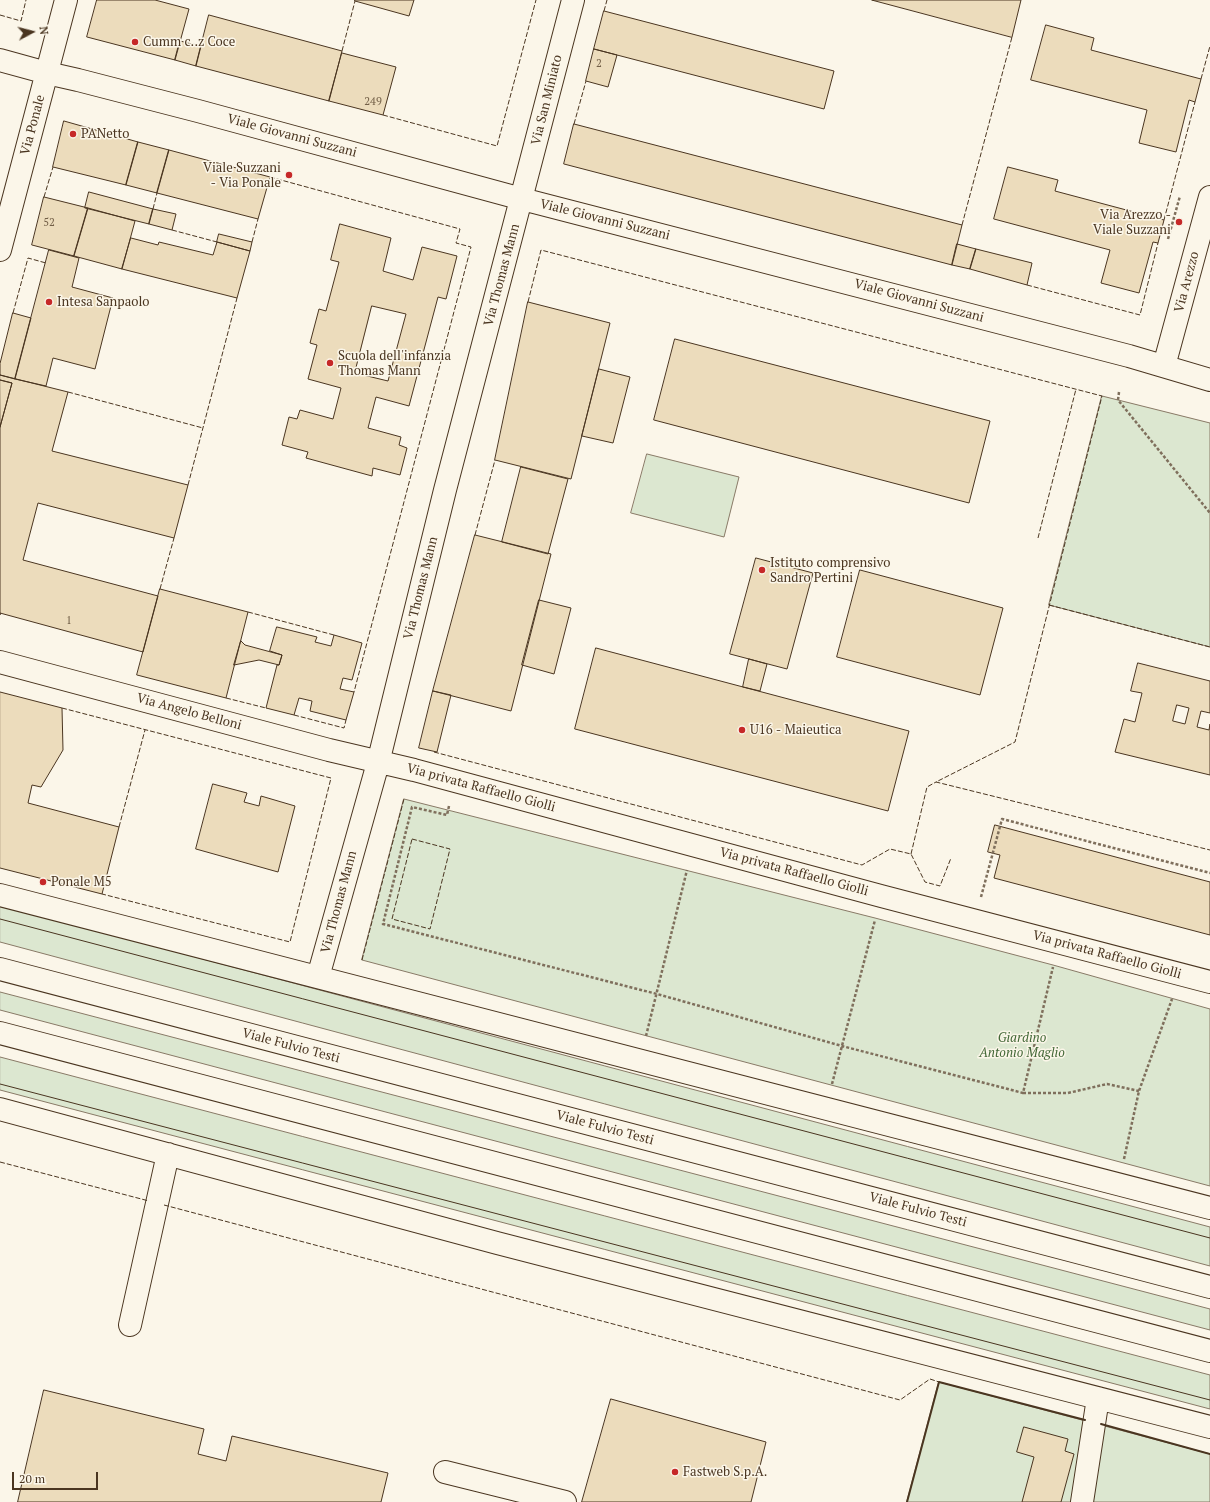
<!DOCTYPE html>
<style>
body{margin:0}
#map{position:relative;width:1210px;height:1502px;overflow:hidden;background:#fbf6e9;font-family:"PT Serif",serif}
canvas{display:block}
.north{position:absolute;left:12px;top:12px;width:40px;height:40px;-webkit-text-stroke:3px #fbf6e9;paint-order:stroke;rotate:83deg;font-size:11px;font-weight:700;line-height:16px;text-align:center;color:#4a3520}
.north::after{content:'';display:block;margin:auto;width:14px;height:18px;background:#4a3520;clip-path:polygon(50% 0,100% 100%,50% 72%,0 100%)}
.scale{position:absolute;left:12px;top:1472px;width:86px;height:18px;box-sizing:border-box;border:2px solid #4a3520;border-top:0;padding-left:5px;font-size:12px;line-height:14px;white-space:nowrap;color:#4a3520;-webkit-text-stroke:3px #fbf6e9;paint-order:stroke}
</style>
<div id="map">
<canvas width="1210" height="1502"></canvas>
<div class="north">N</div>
<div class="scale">20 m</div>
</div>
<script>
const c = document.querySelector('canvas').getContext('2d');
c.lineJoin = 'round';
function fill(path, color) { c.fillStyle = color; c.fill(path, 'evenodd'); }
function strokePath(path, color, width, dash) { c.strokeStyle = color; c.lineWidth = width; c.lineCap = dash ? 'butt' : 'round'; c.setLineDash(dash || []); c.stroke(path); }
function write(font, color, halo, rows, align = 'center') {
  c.font = font + ' "PT Serif",serif'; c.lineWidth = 3; c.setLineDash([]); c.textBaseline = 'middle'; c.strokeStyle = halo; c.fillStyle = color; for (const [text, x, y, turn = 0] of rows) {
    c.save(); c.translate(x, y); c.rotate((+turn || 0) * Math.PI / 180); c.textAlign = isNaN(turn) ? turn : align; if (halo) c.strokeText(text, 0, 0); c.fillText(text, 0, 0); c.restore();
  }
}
const green = new Path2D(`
 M1102 396 1210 423V647L1049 605Z
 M647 454 739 477 724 537 631 513Z
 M404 799 875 918 1053 965 1210 1009V1186L362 960Z
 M0 905 1210 1227V1266L0 942Z
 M0 992 1210 1309V1330L0 1010Z
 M0 1057 1210 1375V1409L0 1090Z
 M939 1382 1210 1454V1502H907Z`);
fill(green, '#dce7d0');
strokePath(green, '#887966', 1);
const building = new Path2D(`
 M97 0H155L189 9 175 60 87 37Z
 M355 0H414L409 16 355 1Z
 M872 0H1021L1012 37Z
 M604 11 834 71 824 109 594 49Z
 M209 15 342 51 329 101 196 66Z
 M1046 25 1094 38 1091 50 1201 79 1195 102 1189 100 1176 152 1139 143 1147 110 1031 80Z
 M180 41 201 46 196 66 175 60Z
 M594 49 617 55 608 87 586 81Z
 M342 53 396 67 383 115 329 101Z
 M64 121 138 142 126 185 53 167Z
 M574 124 962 225 952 265 564 164Z
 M138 142 169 150 157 193 126 185Z
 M169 150 270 177 258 219 157 193Z
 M1008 167 1058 180 1055 191 1164 220 1158 243 1153 242 1139 293 1101 283 1110 250 994 219Z
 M89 192 153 209 149 224 85 208Z
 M44 197 88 208 74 256 32 245Z
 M88 208 135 221 122 269 74 256Z
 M153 209 176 214 172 230 149 224Z
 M340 224 391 238 383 271 413 280 422 247 457 256 446 299 438 297 409 406 376 397 368 428 401 437 399 445 407 448 400 475 373 468 372 476 306 458 308 452 282 445 289 417 297 419 300 410 333 419 341 388 308 379 317 345 310 343 319 309 326 311 339 262 331 260ZM372 306 406 314 388 381 355 373Z
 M219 234 252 242 250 251 217 242Z
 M131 238 158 245 159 242 213 255 217 242 250 251 237 298 122 269Z
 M957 244 976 249 970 269 952 265Z
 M976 249 1032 263 1027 285 970 269Z
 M49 250 79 258 72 287 113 298 95 369 53 358 46 386 15 379Z
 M528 302 610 323 571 479 495 460Z
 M13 313 31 318 15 379 0 375V364Z
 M675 339 990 421 969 503 654 420Z
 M599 369 630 377 613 443 582 436Z
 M0 375 68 392 52 451 188 485 174 538 38 503 23 560 158 596 143 652 0 613V615V427L12 383 0 380Z
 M0 380 12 383 0 427Z
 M521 467 568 479 548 554 502 542Z
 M475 535 551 554 511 711 433 691Z
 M756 558 813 573 787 669 730 654Z
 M860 570 1003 608 980 695 837 657Z
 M160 589 248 612 226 698 137 675Z
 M539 600 571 608 554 674 522 665Z
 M277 627 317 637 315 642 331 646 334 635 362 643 352 680 343 678 340 689 354 692 346 720 310 711 312 701 299 698 294 715 266 708 277 665H279L282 655 270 651Z
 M241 641 245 645 282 655 279 665 259 660 234 665Z
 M596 648 909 731 888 811 575 729Z
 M749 659 767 664 760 691 743 687Z
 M1138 663 1210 681V713L1201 711 1197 727 1209 730 1210 724V775L1115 752 1124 719 1135 722 1142 693 1131 691ZM1177 705 1189 708 1185 724 1173 721Z
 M433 691 451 695 437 752 419 748Z
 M0 692 62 708 63 750 41 787 32 785 28 803 119 827 102 894 0 868Z
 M213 784 247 793 244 802 259 806 261 796 295 806 278 872 196 849Z
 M995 825 1210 882V935L994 878 1000 855 988 852Z
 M44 1390 204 1429 198 1454 226 1461 232 1436 388 1473 381 1502H18Z
 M611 1399 766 1442 751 1502H582Z
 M1024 1427 1068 1439 1065 1451 1074 1454 1061 1502H1022L1034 1457 1017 1452Z`);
fill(building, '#ecdcbc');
strokePath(building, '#4a3520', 1);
const minor = new Path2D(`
 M0 60 47 73 78 80 198 111 522 199 1129 356 1210 380
 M0 250 66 0
 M1164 366 1210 197
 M0 662 329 750 414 770 881 896 1210 982
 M0 895 1210 1208
 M318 977 378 763 445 490 573 0
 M0 1109 497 1243 1210 1427
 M130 1325 168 1154
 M445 1472 565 1502
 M1082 1502 1098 1398`);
const major = new Path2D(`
 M0 969 1210 1287
 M0 1033 1210 1351`);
strokePath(minor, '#4a3520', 24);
strokePath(major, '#4a3520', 24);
strokePath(new Path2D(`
 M1168 239 1180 196
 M1119 392 1118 400 1210 513
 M449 806 447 815 412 807 383 924 657 994 842 1046 1023 1093 1053 967
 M981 897 1002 819 1210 873
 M646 1036 687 870
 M832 1084 875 920
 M1023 1093H1068L1107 1084 1139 1091
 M1124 1159 1139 1091 1172 999`), '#7f6f5c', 2.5, [3, 2]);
strokePath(minor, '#fbf6e9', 22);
strokePath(major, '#fbf6e9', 22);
strokePath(new Path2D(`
 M0 919 1210 1238
 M0 1084 1210 1400`), '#4a3520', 1);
strokePath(new Path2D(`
 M604 11 607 0
 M0 15 21 21 26 0
 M342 51 355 1
 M1201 79 1210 46
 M383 115 497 146 536 0
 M574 124 586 81
 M270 177 460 229 456 243 471 247 354 692
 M44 197 53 167
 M153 209 157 193
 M1164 220 1195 102
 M962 225 1012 37
 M172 230 217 242
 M252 242 258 219
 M1027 285 1140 315 1158 243
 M528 302 541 250 1102 396 1015 742 936 782 1210 850
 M13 313 28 258 46 263
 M68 392 203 428
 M188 485 237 298
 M475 535 495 460
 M1038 538 1076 389
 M160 589 174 538
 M1049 605 1210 647
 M248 612 334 635
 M226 698 266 708
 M62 708 331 778 290 942 102 894
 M294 715 344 728 346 720
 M434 752 862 865 890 849 911 854 925 882 940 886 951 858
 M119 827 145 730
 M412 839 450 849 430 929 392 919Z
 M911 854 927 787 936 782
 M362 960 404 799
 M0 1162 149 1201
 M164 1205 900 1400 930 1379 939 1382`), '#4a3520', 1, [5, 2]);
strokePath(new Path2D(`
 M1101 1424 1210 1454
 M907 1502 939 1382 1085 1420`), '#4a3520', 2);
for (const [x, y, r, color] of [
 [135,42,4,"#c62828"],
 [73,134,4,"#c62828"],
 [289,175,4,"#c62828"],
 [1179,222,4,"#c62828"],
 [49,302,4,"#c62828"],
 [330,363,4,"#c62828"],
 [762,570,4,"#c62828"],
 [742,730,4,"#c62828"],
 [43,882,4,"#c62828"],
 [675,1472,4,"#c62828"]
]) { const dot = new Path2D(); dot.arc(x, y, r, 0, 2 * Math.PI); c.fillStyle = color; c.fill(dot); strokePath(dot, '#fbf6e9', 1.5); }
write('11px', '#725f47', null, [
 ["2",599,64],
 ["249",373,102],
 ["52",49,223],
 ["1",69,621]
]);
write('13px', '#4a3520', '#fbf6e9', [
 ["Cumm c..z Coce",143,42],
 ["PANetto",81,134],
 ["Viale Suzzani",281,168,"right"],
 ["- Via Ponale",281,183,"right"],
 ["Via Arezzo -",1171,215,"right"],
 ["Viale Suzzani",1171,230,"right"],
 ["Intesa Sanpaolo",57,302],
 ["Scuola dell'infanzia",338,356],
 ["Thomas Mann",338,371],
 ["Istituto comprensivo",770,563],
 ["Sandro Pertini",770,578],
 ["U16 - Maieutica",750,730],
 ["Ponale M5",51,882],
 ["Fastweb S.p.A.",683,1472]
], 'left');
write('13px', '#4a3520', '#fbf6e9', [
 ["Via San Miniato",547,100,-76],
 ["Via Ponale",33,125,-75],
 ["Viale Giovanni Suzzani",292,136,15],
 ["Viale Giovanni Suzzani",605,220,14],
 ["Via Thomas Mann",502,275,-75],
 ["Via Arezzo",1187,282,-75],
 ["Viale Giovanni Suzzani",919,301,15],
 ["Via Thomas Mann",421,588,-76],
 ["Via Angelo Belloni",189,712,15],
 ["Via privata Raffaello Giolli",481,788,15],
 ["Via privata Raffaello Giolli",794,872,15],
 ["Via Thomas Mann",339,902,-75],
 ["Via privata Raffaello Giolli",1107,955,15],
 ["Viale Fulvio Testi",291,1046,15],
 ["Viale Fulvio Testi",605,1128,15],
 ["Viale Fulvio Testi",918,1210,15]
]);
write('italic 13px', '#436837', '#fbf6e9', [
 ["Giardino",1022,1038],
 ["Antonio Maglio",1022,1053]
]);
</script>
